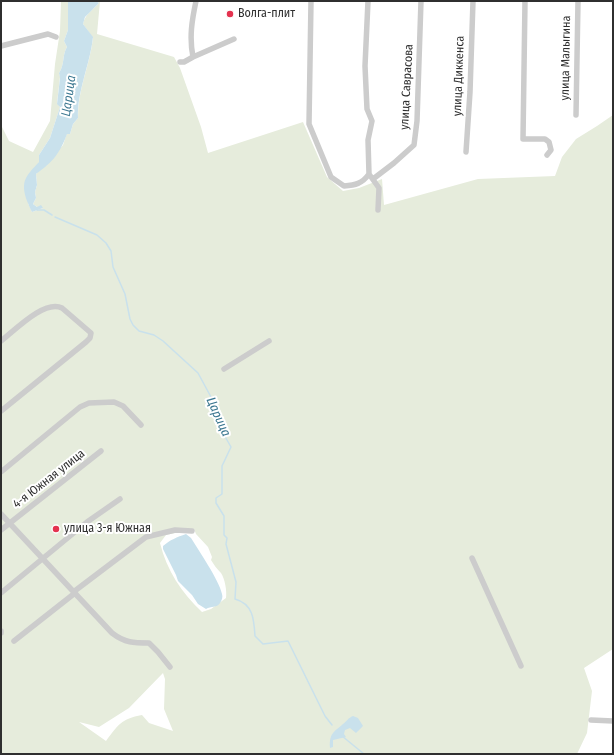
<!DOCTYPE html>
<meta charset="utf-8">
<style>
body{margin:0}
#map{position:relative;width:614px;height:755px;overflow:hidden;background:#fff;font-family:"Fira Sans Condensed",sans-serif}
canvas{display:block}
.frame{position:absolute;inset:0;border:2px solid #2f2f2f;pointer-events:none}
</style>
<div id="map">
<canvas width="614" height="755"></canvas>
<div class="frame"></div>
</div>
<script>
const c = document.querySelector('canvas').getContext('2d');
c.lineJoin = 'round';
function fill(path, color) { c.fillStyle = color; c.fill(path, 'evenodd'); }
function strokePath(path, color, width, dash) { c.strokeStyle = color; c.lineWidth = width; c.lineCap = dash ? 'butt' : 'round'; c.setLineDash(dash || []); c.stroke(path); }
function write(font, color, halo, rows, align = 'center') {
  c.font = font + ' "Fira Sans Condensed",sans-serif'; c.lineWidth = 4; c.setLineDash([]); c.textBaseline = 'middle'; c.strokeStyle = halo; c.fillStyle = color; for (const [text, x, y, turn = 0] of rows) {
    c.save(); c.translate(x, y); c.rotate((+turn || 0) * Math.PI / 180); c.textAlign = isNaN(turn) ? turn : align; if (halo) c.strokeText(text, 0, 0); c.fillText(text, 0, 0); c.restore();
  }
}
fill(new Path2D(`
 M61 1H68V30L64 41 67 47C62 55 65 64 59 73L60 77 57 103 60 107 50 138 39 155V162L28 203 32 212 43 208 37 207 33 204 36 198 35 192 37 185 36 174 63 145 67 133 70 134 73 124 78 118C77 91 90 65 93 38L83 24C85 14 92 11 99 3L96 1H100L97 34 174 57 180 68 201 127 208 153 303 122 327 177 343 191 359 188 382 179 384 205 478 179 555 176 562 157 576 139 597 126 613 115V649L584 668 592 691 587 733 577 754H1V125L9 141 33 152 50 121 55 64 60 31ZM194 529 196 534 208 547 212 557 211 560C214 565 217 569 221 573 225 579 227 591 226 598L211 609 202 612C181 592 167 571 160 543L166 535ZM163 673 165 679 164 709 173 731 149 723 142 715C121 719 118 725 106 741L79 722 99 727 129 708Z`), '#e6ecdc');
fill(new Path2D(`
 M68 1H96L99 3 85 17 83 24 93 37C90 65 77 91 78 118L73 124 70 134H67C60 153 53 162 36 174L37 185 35 192 36 198 33 204 37 207 41 205 43 208 32 212C30 209 29 205 27 201 20 181 26 176 39 162V155L50 138 60 107 57 104 60 78 59 73C65 64 62 55 67 47L64 41 68 30Z
 M186 534 191 538C199 551 219 580 222 594 223 597 222 600 220 603 217 608 211 606 206 609L198 604 192 595 178 581 176 575 163 549V546C170 540 177 537 186 534Z
 M353 716 358 718 363 726 356 733 350 728 345 730 344 734 346 737 333 740V747L330 748C329 733 334 732 343 724 347 721 348 718 353 716Z`), '#c9e1ec');
strokePath(new Path2D(`
 M37 210H44L52 215
 M55 217 97 235 106 243 111 251 113 267 125 294 130 319 133 325 139 331 154 335 163 341 198 373 211 397 221 420 223 433 231 447 222 466V494L216 498V503L224 516V535L227 538 226 544 236 582 235 599C253 604 254 619 255 636L263 644 288 641 325 716 332 725
 M342 736 364 754`), '#c9e1ec', 1.5);
strokePath(new Path2D(`
 M311 1 309 124 331 177 344 186C355 185 362 184 369 174
 M368 1 365 66 367 109 372 121 368 140 369 174 379 188 378 210
 M525 1 523 139H545L549 142 551 150 547 155
 M1 46 48 34 56 37
 M193 57C189 37 192 20 196 1
 M180 62H184L193 57 234 39
 M576 115 578 1
 M466 152 470 92 473 1
 M373 179 394 163 414 145 417 121 421 1
 M1 341C15 330 45 299 62 308L91 333 90 338 86 342 1 411
 M224 369 269 341
 M1 472 80 407 89 403 114 402 123 406 141 425
 M1 514 112 633C125 643 134 643 149 643L158 652 170 667
 M1 530 101 451
 M472 558 521 666
 M1 593 87 522 120 499
 M1 631V633
 M14 641 75 593 76 590 146 537 175 530 192 531
 M591 720 613 721`), '#ccc', 5.5);
for (const [x, y, r, color] of [
 [230,14,4,"#e4324f"],
 [56,529,4,"#e4324f"]
]) { const dot = new Path2D(); dot.arc(x, y, r, 0, 2 * Math.PI); c.fillStyle = color; c.fill(dot); strokePath(dot, '#fff', 1.5); }
write('12px', '#2f2f2f', '#fff', [
 ["Волга-плит",238,14],
 ["улица 3-я Южная",64,529]
], 'left');
write('12px', '#2f2f2f', '#fff', [
 ["улица Малыгина",566,58,-89],
 ["улица Диккенса",459,76,-88],
 ["улица Саврасова",407,87,-87],
 ["4-я Южная улица",49,479,-38]
]);
write('italic 13px', '#3d7891', '#fff', [
 ["Царица",69,96,-82],
 ["Царица",218,417,66]
]);
</script>
